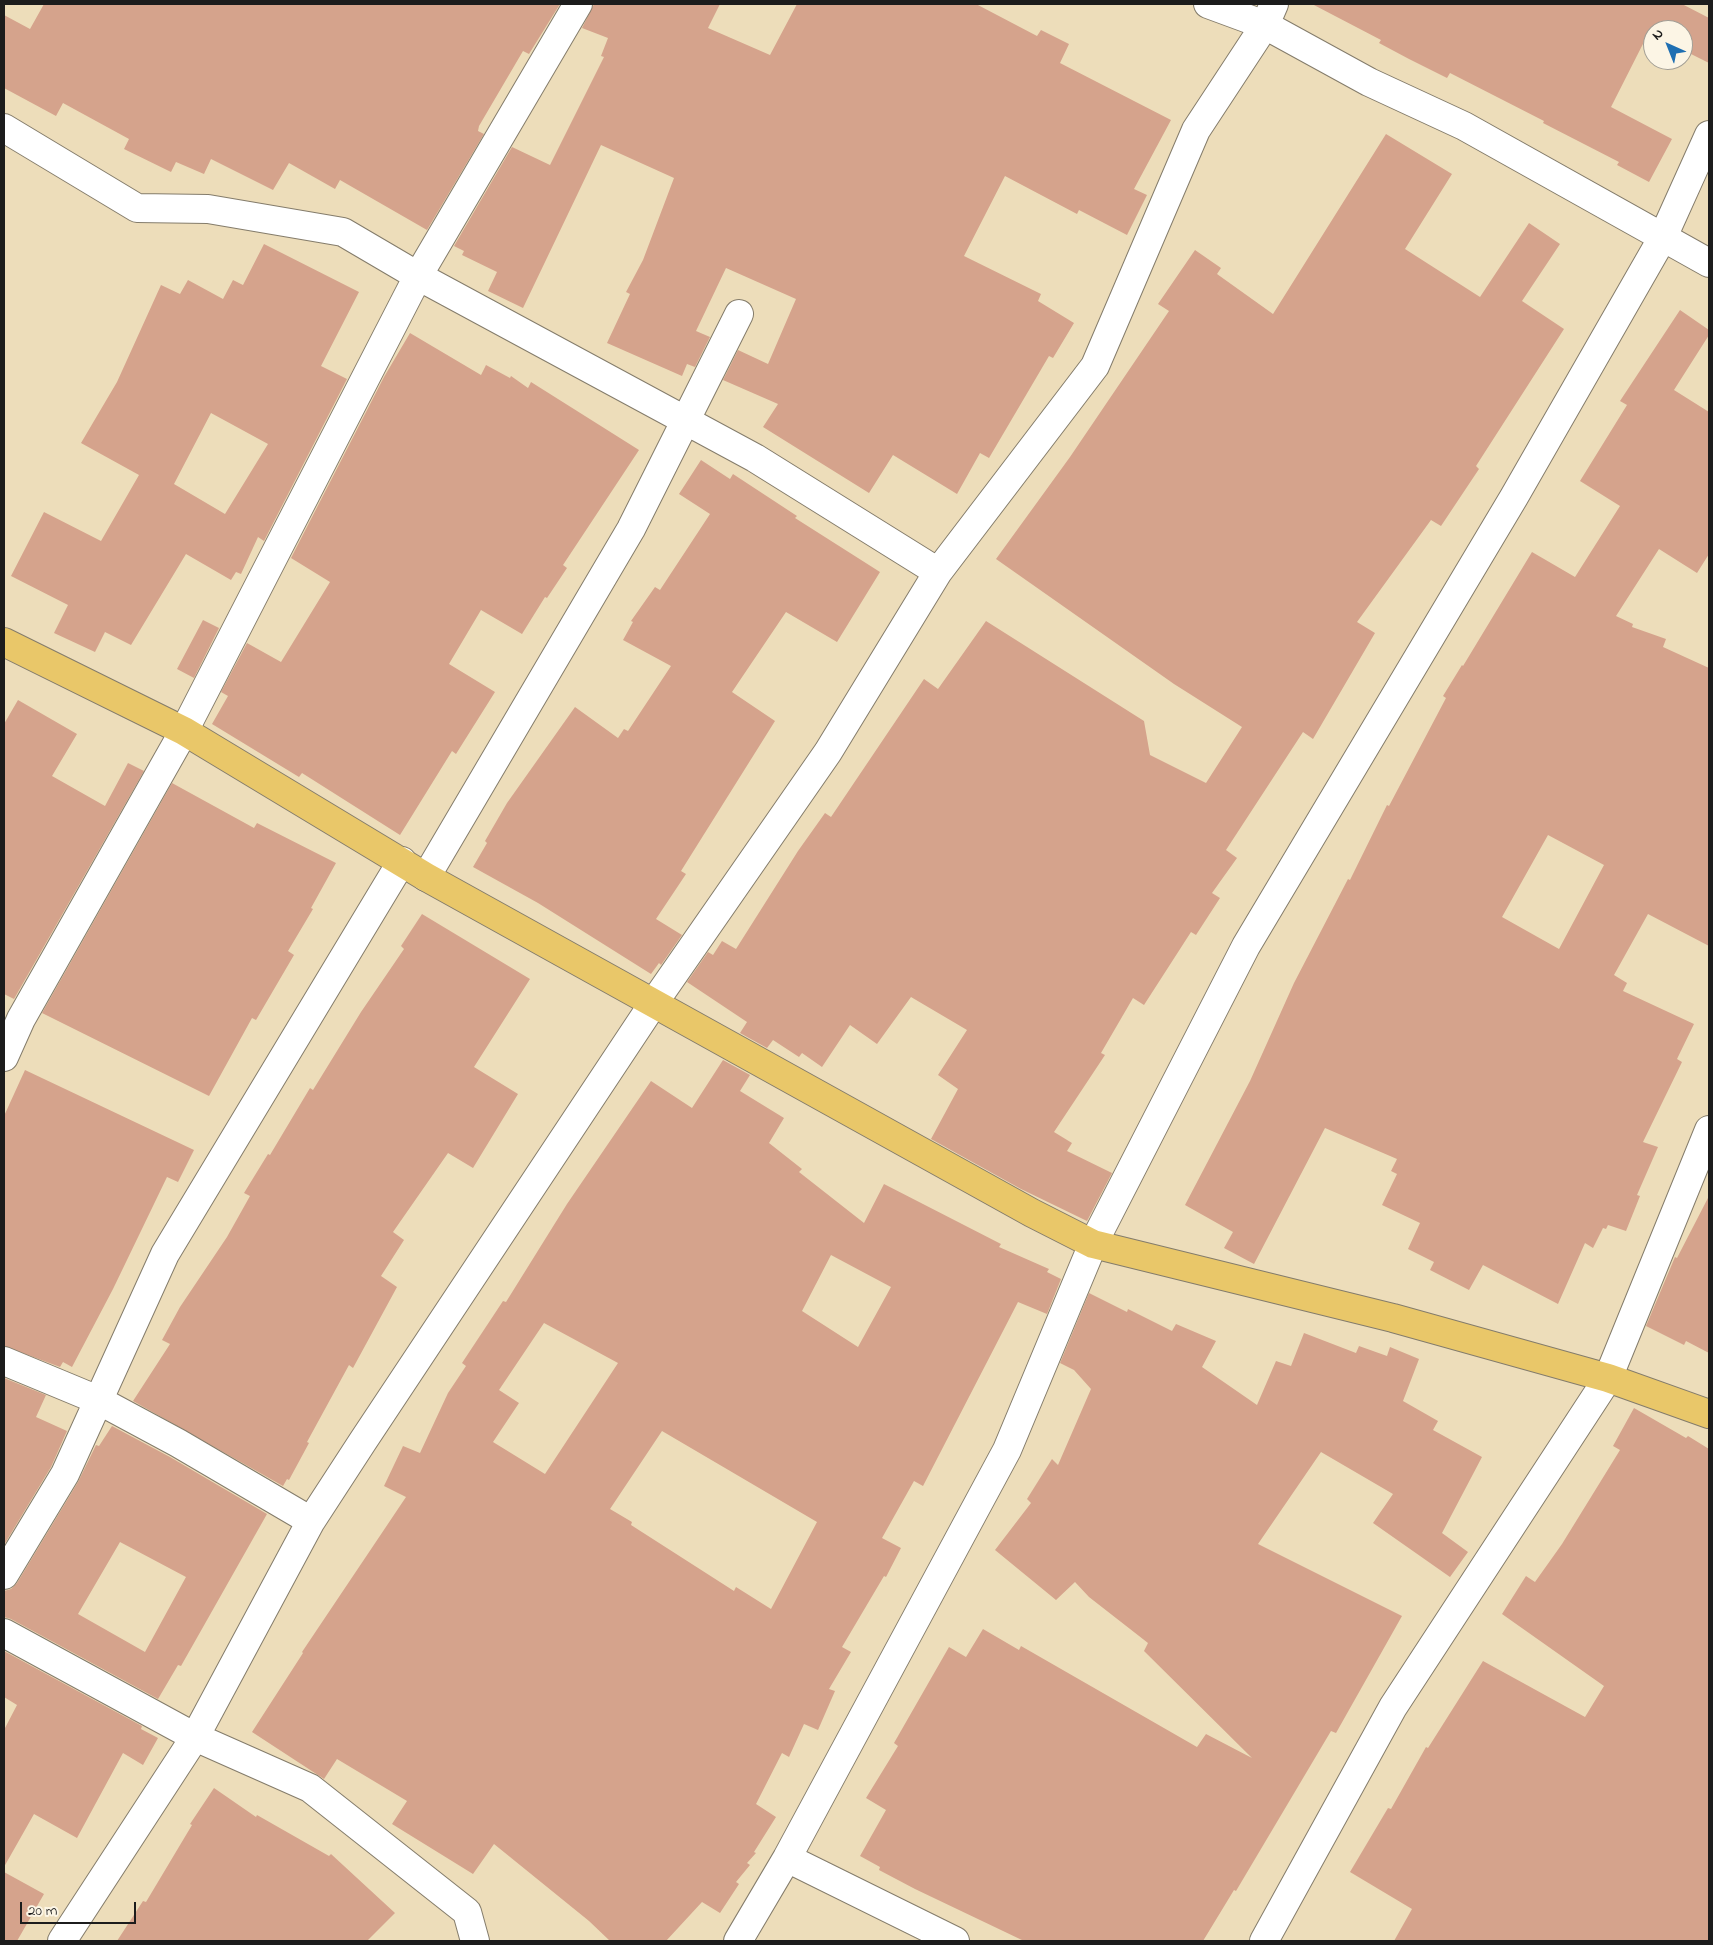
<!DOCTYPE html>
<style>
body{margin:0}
#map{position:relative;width:1713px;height:1945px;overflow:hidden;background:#edddba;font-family:"Indie Flower",sans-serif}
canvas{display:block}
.frame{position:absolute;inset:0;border:5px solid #1c1c1c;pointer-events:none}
.north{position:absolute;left:1643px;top:20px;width:50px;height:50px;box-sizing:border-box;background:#fcf5e5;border:1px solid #a29e95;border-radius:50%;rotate:316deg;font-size:14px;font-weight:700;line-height:20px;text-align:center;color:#1c1c1c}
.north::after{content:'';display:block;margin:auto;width:18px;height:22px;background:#1f6fb2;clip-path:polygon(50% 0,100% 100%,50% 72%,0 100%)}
.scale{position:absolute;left:20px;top:1902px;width:116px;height:22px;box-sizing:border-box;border:2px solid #1c1c1c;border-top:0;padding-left:6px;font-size:15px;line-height:18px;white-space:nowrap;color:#1c1c1c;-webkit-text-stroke:4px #fcf5e5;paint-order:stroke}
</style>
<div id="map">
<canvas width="1713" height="1945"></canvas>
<div class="frame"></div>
<div class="north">N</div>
<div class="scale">20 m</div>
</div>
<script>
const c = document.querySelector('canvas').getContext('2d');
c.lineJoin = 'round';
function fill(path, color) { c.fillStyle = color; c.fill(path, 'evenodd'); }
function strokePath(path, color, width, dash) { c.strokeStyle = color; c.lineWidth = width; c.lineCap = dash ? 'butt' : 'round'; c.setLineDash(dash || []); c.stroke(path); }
fill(new Path2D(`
 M44 4H560L529 54 523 51 479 126 478 131 484 134 427 230 340 180 335 189 289 163 273 190 211 159 204 174 176 162 171 172 124 149 129 139 63 103 56 116 4 88V15L30 29Z
 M594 4H720L708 28 770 55 797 4H976L1037 36 1041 30 1069 44 1060 63 1171 120 1134 189 1147 195 1127 235 1079 210 1077 214 1005 176 964 256 1041 294 1038 301 1074 323 1053 358 1049 356 989 458 980 453 957 494 893 455 869 493 763 427 778 404 723 380 738 350 768 364 796 299 726 268 696 331 710 337 695 367 687 364 682 376 607 343 630 294 626 292 643 260 674 178 601 145 523 308 488 291 497 272 462 255 464 251 454 246 512 147 550 165 604 57 601 56 608 38 582 28Z
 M1312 4H1682L1709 18V63L1683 50V30H1653V34L1649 32 1611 107 1672 139 1649 182 1617 165 1619 162 1543 123 1544 121 1450 73 1447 78 1409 59 1379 43 1381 40Z
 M1386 134 1452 174 1405 249 1480 297 1529 223 1560 244 1522 301 1564 329 1476 466 1479 469 1441 526 1431 520 1357 622 1375 633 1313 739 1303 732 1226 850 1237 858 1212 893 1220 898 1196 935 1191 932 1144 1005 1133 998 1101 1053 1105 1055 1054 1132 1072 1143 1067 1151 1112 1173 1087 1221 1021 1189 931 1139 958 1089 938 1075 967 1030 911 997 877 1044 850 1025 822 1067 802 1053 799 1057 773 1040 767 1048 740 1033 747 1022 687 982 708 952 713 955 722 941 736 949 798 851 825 813 831 817 924 679 938 689 986 621 1144 721 1150 755 1206 783 1242 727 1174 684 996 559 1070 457 1169 311 1158 304 1195 250 1221 268 1217 274 1273 314Z
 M264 244 359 292 321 366 347 379 264 541 258 537 241 574 236 572 231 580 186 554 131 645 105 632 95 652 54 633 68 605 11 576 44 512 101 541 139 475 81 443 117 382 161 285 180 294 188 280 223 299 233 280 243 285ZM211 413 268 444 225 514 174 484Z
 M1680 310 1709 330V335L1674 390 1709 412V554L1697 573 1659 549 1616 616 1633 624 1632 627 1666 639 1663 647 1709 668V946L1648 914 1614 975 1627 983 1623 991 1694 1024 1677 1059 1682 1062 1643 1142 1658 1147 1637 1195 1640 1196 1626 1231 1608 1225 1606 1229 1603 1228 1593 1248 1585 1243 1558 1304 1483 1265 1469 1290 1430 1270 1434 1262 1408 1249 1420 1223 1382 1205 1397 1174 1391 1171 1397 1159 1325 1128 1254 1264 1224 1248 1233 1232 1185 1205 1250 1081 1294 983 1348 879 1350 880 1387 805 1389 806 1446 698 1443 696 1462 665 1463 666 1532 552 1575 577 1620 506 1580 481 1627 405 1620 401ZM1548 835 1604 865 1559 949 1502 917Z
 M410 333 481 375 486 365 510 378 511 376 528 388 531 382 639 450 563 565 567 568 547 598 545 597 522 634 481 610 449 664 495 692 456 754 452 751 400 835 302 773 299 777 212 724 228 696 221 692 247 643 281 662 330 582 291 558 384 377Z
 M701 460 730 479 733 474 797 516 795 518 880 572 837 642 786 612 732 692 775 721 681 871 686 874 656 919 682 935 661 965 659 963 651 974 538 903 473 867 487 843 485 841 507 803 575 707 618 738 624 729 628 731 671 666 623 640 633 622 631 621 655 587 660 590 710 514 679 494Z
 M203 620 219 628 194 678 177 669Z
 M18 700 77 734 52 776 105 806 128 763 144 771 14 999 4 994V724Z
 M172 783 254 828 257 823 336 863 311 908 313 909 288 951 294 955 256 1020 252 1018 209 1096 42 1013Z
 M422 914 530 979 474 1067 518 1094 473 1168 448 1153 393 1232 404 1240 381 1276 397 1287 353 1368 349 1365 307 1442 309 1443 289 1480 287 1479 283 1486 133 1401 170 1344 162 1340 180 1307 227 1237 250 1196 244 1193 268 1154 270 1155 310 1088 313 1090 361 1012 404 949 401 946Z
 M723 1060 750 1075 740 1091 784 1118 769 1143 802 1169 799 1172 864 1223 884 1184 1001 1244 999 1247 1049 1269 1047 1272 1061 1279 1047 1314 1018 1302 923 1486 914 1481 882 1538 901 1548 886 1577 884 1576 842 1647 851 1652 829 1689 835 1691 818 1730 804 1724 789 1757 782 1753 756 1804 776 1817 754 1852 756 1853 747 1863 750 1865 736 1882 739 1884 720 1913 702 1902 666 1941H610L589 1921 494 1844 473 1874 392 1824 407 1801 337 1759 324 1779 252 1732 303 1653 302 1652 406 1497 384 1486 403 1446 420 1453 448 1393 466 1366 462 1363 503 1301 506 1302 567 1204 651 1081 692 1108ZM831 1255 891 1287 858 1347 802 1311ZM544 1323 618 1363 545 1474 493 1442 519 1403 499 1390ZM662 1431 817 1522 771 1609 736 1587 734 1591 631 1525 632 1522 610 1509Z
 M25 1070 194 1150 178 1182 167 1177 113 1289 72 1367 63 1362 60 1367 4 1346V1116Z
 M1709 1196V1353L1686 1341 1684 1345 1646 1326 1675 1257 1677 1258Z
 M1089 1293 1127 1312 1128 1309 1172 1331 1176 1324 1216 1341 1202 1367 1257 1405 1276 1361 1291 1366 1304 1333 1356 1353 1359 1346 1387 1356 1390 1347 1419 1359 1403 1401 1438 1421 1433 1430 1482 1457 1442 1533 1468 1552 1450 1577 1373 1523 1393 1494 1321 1452 1258 1544 1402 1616 1336 1733 1331 1731 1236 1891 1234 1890 1203 1941H1024L915 1889 879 1870 880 1867 860 1856 886 1810 866 1798 898 1746 894 1743 949 1647 966 1657 983 1629 1019 1650 1021 1646 1197 1747 1206 1734 1252 1758 1144 1651 1148 1643 1089 1597 1075 1582 1056 1600 995 1550 1031 1503 1027 1499 1052 1459 1058 1465 1091 1389 1074 1370 1060 1363Z
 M4 1378 46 1395 36 1417 67 1431 51 1467 4 1545Z
 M1634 1408 1686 1438 1688 1436 1709 1449V1941H1394L1412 1909 1350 1872 1388 1808 1391 1809 1426 1747 1428 1748 1483 1661 1585 1717 1604 1686 1502 1614 1526 1576 1535 1582 1562 1544 1620 1450 1613 1446Z
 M112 1426 170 1457 267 1514 181 1666 178 1665 158 1699 11 1619 4 1617V1591L11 1589 17 1583 78 1482 96 1445 99 1446ZM120 1542 186 1577 145 1652 78 1614Z
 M4 1651 142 1726 141 1729 158 1738 143 1765 123 1753 77 1838 34 1814 4 1867V1730L17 1705 4 1697Z
 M214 1788 256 1817 257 1815 329 1856 331 1854 395 1913 367 1941H117L143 1901 146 1902 192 1825 190 1824Z
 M4 1872 44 1894 17 1941H4Z`), '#d5a38c');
const minor = new Path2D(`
 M1208 4 1265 25 1369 82 1464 126 1709 263
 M4 128 137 208 208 209 343 232 418 276 755 458 938 572
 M426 877 631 529 739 314
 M4 1057 21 1019 184 731 418 276 578 4
 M4 1361 98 1400 178 1443 311 1521
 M4 1575 65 1474 165 1254 402 861
 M4 1633 195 1737 310 1788 467 1912 475 1941
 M787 1858 955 1941
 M62 1941 195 1737 311 1521 363 1441 653 1004 828 752 938 572 1095 366 1196 130 1265 25 1274 4
 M738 1941 787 1858 1007 1450 1093 1244 1246 946 1514 497 1663 237 1709 135
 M1264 1941 1393 1707 1608 1378 1709 1130`);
const major = new Path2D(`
 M4 642 184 731 426 877 1032 1213 1093 1244 1393 1318 1608 1378 1709 1414`);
strokePath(minor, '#847c6b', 30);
strokePath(major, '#847c6b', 30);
strokePath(minor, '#fff', 28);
strokePath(major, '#e9c769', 28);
</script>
